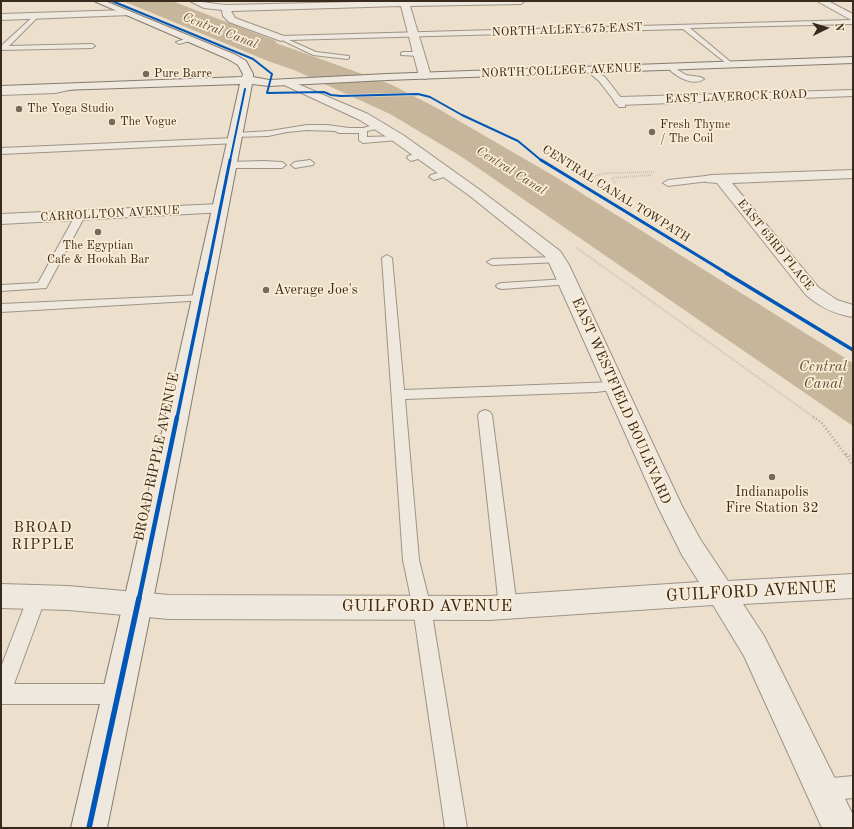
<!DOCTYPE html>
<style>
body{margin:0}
#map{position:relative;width:854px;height:829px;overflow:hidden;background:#ecdfcb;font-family:"Old Standard TT",serif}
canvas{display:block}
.frame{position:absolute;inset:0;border:2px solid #382b1d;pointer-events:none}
.north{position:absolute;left:806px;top:8px;width:40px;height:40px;-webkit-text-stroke:3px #fbecd5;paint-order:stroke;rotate:85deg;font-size:11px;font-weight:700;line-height:16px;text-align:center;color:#382b1d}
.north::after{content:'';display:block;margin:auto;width:14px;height:18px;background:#382b1d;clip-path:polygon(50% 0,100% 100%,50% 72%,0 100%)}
</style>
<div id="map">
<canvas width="854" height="829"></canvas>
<div class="frame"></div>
<div class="north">N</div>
</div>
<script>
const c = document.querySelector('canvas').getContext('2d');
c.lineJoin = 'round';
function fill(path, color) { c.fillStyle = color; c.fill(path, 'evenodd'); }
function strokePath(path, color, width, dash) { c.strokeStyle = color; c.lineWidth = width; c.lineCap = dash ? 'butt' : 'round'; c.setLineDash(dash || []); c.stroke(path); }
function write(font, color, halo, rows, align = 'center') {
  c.font = font + ' "Old Standard TT",serif'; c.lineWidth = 3.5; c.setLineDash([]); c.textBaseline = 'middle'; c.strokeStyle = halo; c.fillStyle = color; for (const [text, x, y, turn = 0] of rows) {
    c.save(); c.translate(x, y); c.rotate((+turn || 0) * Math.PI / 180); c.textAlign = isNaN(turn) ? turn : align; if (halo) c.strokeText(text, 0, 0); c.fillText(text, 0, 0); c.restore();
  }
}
fill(new Path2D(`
 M123 1H172L276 41V43L390 84 435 107 554 176 853 363V426L462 157 390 114 294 70 268 61Z`), '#c7b69b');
fill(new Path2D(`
 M412 93 418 96 349 97 341 94Z`), '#ecdfcb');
const lane = new Path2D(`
 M36 14 39 16 9 46 92 44 95 46 92 48 1 50V46Z
 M853 20V24L690 28 733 64 734 65 731 67 683 29 289 40 316 52 349 56V58L347 59 313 55 278 38 281 36Z
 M191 37 194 39 193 40 179 44 176 42Z
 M403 52H419L422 54 419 56 401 55V53Z
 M670 65 686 75 700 77 704 79C693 87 675 76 668 68V66Z
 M589 68 605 77 625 103V107H619L599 81 587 71 586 70Z
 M76 84 80 86 79 88 55 93 1 95V91L55 89Z
 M378 124 382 126 381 128 367 131V137L398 136 402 138 398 140 363 143 359 140V133H339L335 131 307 130 287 132 268 136 236 137 232 135 236 133 270 131 307 125H327L349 128H363Z
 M234 138 237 139 238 141 237 143 1 154V148Z
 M422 152 426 155 425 157 411 161 407 158 408 156Z
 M310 160 314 163 313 165 295 168 291 165 295 162Z
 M263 161 282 162 286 165 282 168H229L225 165 229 162Z
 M448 170 453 173 451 175 434 180 429 177 431 175Z
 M706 176 711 179 709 181 668 186 663 183 668 180Z
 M80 213 85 216 46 288 1 291V285L38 283 75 216Z
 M387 255 392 258 404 390 615 382 620 383 622 386 620 389 596 392 405 399 419 560 431 608 467 828H445L413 608 403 560 382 258Z
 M556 257 561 260 560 262 492 265 487 262 492 259Z
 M567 279 571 280 573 282 571 284 502 289 498 288 496 286 498 284 502 283Z
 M202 295 206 296 208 298 206 300 1 312V304Z
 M485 410 490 412 492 415 517 607 514 613 508 615 502 613 499 607 478 415 480 412Z
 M37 589 43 592 46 597 14 684H118L125 687 128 694 125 701 118 704H1V667L28 597 31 592Z
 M853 776V798L822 801 814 798 811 790 814 782 822 779Z`);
const street = new Path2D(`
 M190 1C202 1 214 4 226 5L400 1H525L521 4 410 6 431 76 425 79 419 76 401 6 231 11 235 18 284 36 286 38 281 41 229 22 223 16 222 10 204 8Z
 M817 1H828L853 14V21Z
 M127 10 132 13 130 15 1 20V14Z
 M286 79 368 114 403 135 480 190 560 251 569 265 682 506 700 539 728 581 853 574V598L743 604 764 636 853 815V828H822L744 656 713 605 489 620 169 619 68 610 1 608V584L68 586 169 595 489 596 699 582 682 555 658 507 547 258 470 196 393 141 360 120 282 84 280 82Z
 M853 90V96L620 105 616 104 614 101 616 98 620 97Z
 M853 170V178L732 183 818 287 837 300 853 305V317C834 314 820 307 806 295L717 183 706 182 704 179 706 176 711 175Z
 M220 204 225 206 228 209 225 212 1 224V214Z`);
const secondary = new Path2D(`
 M94 1H105L236 55 246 61 253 74V77L269 80 387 74 853 57V63L387 80 269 86 252 84 159 570 107 828H71L131 570 240 84 1 92V86L242 77 243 74 238 65 228 59Z`);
strokePath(lane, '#9d9487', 2);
strokePath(street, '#9d9487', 2);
strokePath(secondary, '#847c70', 2);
strokePath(new Path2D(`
 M615 183 612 178 651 175
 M604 185 591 176 609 173 654 172
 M577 248 815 418`), '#ada79e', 2, [0.5, 1.5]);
strokePath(new Path2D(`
 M813 417 821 422 853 465
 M846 454 853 458`), '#ada79e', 3, [1, 2.5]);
fill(lane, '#efe8de');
fill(street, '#efe8de');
fill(secondary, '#efe8de');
strokePath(new Path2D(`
 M112 1 253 59 272 74 267 93 324 92 331 95 341 96 418 94 430 97 462 115 518 141 542 161
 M230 161 245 89`), '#0057b8', 2);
strokePath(new Path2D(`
 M541 160 728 274
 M207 274 230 160`), '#0057b8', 3);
strokePath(new Path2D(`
 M726 273 853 350
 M177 418 207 273`), '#0057b8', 3.5);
strokePath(new Path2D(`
 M139 599 177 417`), '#0057b8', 4.5);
strokePath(new Path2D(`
 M89 828 139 598`), '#0057b8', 5.5);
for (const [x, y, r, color] of [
 [146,74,4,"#776a5a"],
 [19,109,4,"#776a5a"],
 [112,122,4,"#776a5a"],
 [652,132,4,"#776a5a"],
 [98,232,4,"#776a5a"],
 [266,290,4,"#776a5a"],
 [772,477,4,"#776a5a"]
]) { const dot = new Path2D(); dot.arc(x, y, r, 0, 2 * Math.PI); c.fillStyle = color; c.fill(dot); strokePath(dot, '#fbecd5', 1.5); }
write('12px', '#382b1d', '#fbecd5', [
 ["NORTH ALLEY 675 EAST",567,30,-2],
 ["NORTH COLLEGE AVENUE",561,71,-2],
 ["EAST LAVEROCK ROAD",736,97,-2],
 ["CENTRAL CANAL TOWPATH",616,194,32],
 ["CARROLLTON AVENUE",110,214,-3],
 ["EAST 63RD PLACE",775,245,51]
]);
write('12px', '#382b1d', '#fbecd5', [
 ["Pure Barre",154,74],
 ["The Yoga Studio",27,109],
 ["The Vogue",120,122],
 ["Fresh Thyme",660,125],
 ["/ The Coil",660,139],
 ["The Egyptian",98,246,"center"],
 ["Cafe & Hookah Bar",98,260,"center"]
], 'left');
write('italic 13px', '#5e4f3d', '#fbecd5', [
 ["Central Canal",220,31,21],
 ["Central Canal",511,171,32]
]);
write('14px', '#382b1d', '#fbecd5', [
 ["Average Joe's",274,290],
 ["Indianapolis",772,492,"center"],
 ["Fire Station 32",772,508,"center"]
], 'left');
write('14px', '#382b1d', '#fbecd5', [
 ["EAST WESTFIELD BOULEVARD",621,401,66],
 ["BROAD RIPPLE AVENUE",157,457,-78]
]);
write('italic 15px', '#5e4f3d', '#fbecd5', [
 ["Central",823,367],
 ["Canal",823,384]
]);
c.letterSpacing = '1px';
write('15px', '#382b1d', '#fbecd5', [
 ["BROAD",43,528],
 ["RIPPLE",43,545]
]);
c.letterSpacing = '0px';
write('17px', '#382b1d', '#fbecd5', [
 ["GUILFORD AVENUE",751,592,-3],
 ["GUILFORD AVENUE",427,607]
]);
</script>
